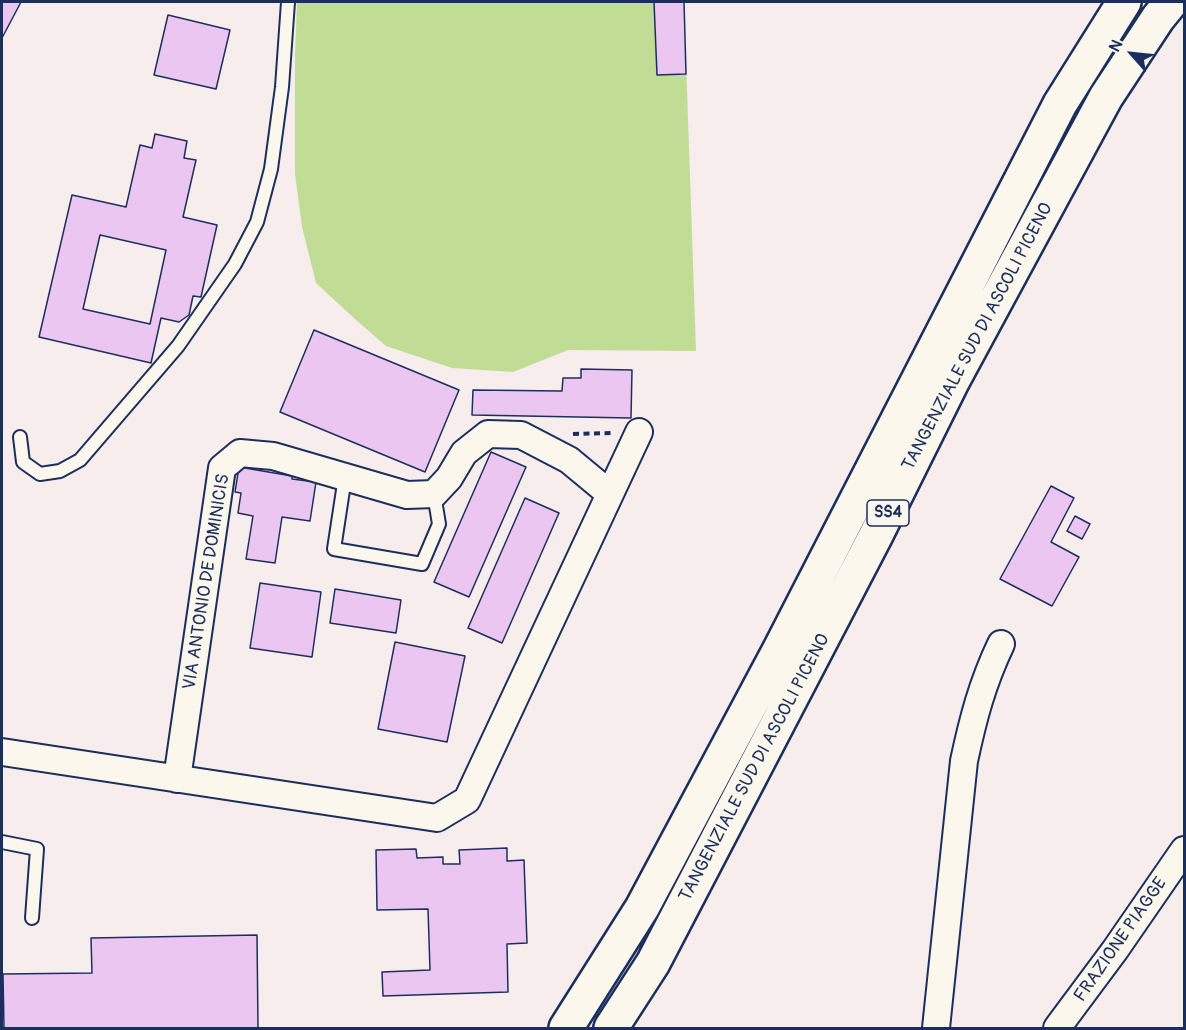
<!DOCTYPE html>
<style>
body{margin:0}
#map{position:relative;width:1186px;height:1030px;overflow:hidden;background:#f8eded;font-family:Pangolin,sans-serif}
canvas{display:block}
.frame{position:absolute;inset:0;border:3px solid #1b2f5e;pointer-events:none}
.north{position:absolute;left:1102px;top:24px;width:60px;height:60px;-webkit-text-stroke:4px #fbf7ec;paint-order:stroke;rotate:297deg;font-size:16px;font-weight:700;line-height:24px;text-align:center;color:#1b2f5e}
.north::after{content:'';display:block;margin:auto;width:21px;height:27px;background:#1b2f5e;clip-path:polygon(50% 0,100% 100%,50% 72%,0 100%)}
</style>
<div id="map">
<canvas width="1186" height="1030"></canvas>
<div class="frame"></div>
<div class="north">N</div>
</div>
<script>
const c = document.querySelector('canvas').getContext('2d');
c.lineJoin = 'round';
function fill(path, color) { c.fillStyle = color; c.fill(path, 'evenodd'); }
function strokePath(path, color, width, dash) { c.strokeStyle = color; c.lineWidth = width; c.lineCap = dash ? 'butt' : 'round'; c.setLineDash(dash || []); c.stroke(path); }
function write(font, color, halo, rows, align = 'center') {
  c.font = font + ' Pangolin,sans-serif'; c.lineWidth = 4.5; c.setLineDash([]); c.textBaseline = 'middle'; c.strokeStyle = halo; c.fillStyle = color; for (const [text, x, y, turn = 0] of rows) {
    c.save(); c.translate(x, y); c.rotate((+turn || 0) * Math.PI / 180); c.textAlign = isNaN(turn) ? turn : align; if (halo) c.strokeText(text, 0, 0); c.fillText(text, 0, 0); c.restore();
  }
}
fill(new Path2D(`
 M297 2H684L696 351 568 350 513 372 452 368 386 346 355 319 316 283 302 227 295 174V55Z`), '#c1dd95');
const building = new Path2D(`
 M2 2H21L2 38Z
 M654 2H684L686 74 657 75Z
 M168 15 230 30 216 89 154 75Z
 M155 134 187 141 184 158 196 160 183 217 217 225 201 297 193 296 189 315 179 322 161 318 151 363 39 337 72 195 126 207 140 145 152 148ZM100 235 166 250 150 324 83 309Z
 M314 330 459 390 425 472 280 412Z
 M581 369 632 370 631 418 472 415 473 390 562 391 563 378H581Z
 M491 452 526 467 469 597 434 582Z
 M239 467 292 476V479L316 482 310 521 282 517 275 563 246 559 253 516 238 513 241 493 235 492Z
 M1051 486 1074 498 1051 542 1079 557 1052 606 1000 579Z
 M525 498 559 513 502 643 468 628Z
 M1075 516 1090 524 1082 539 1067 531Z
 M260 583 321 592 312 657 250 648Z
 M335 589 401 600 396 633 330 623Z
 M395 642 465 656 447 742 378 729Z
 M507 848V861L524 860 527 943 507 944 508 992 383 996 382 972 430 970 428 909 377 910 376 850 416 849 417 858 443 857V864H460L459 850Z
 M257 935 258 1028H4L3 974 92 973 91 938Z`);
fill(building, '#ebc6f0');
strokePath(building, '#1b2f5e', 1.5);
const lane = new Path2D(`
 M20 437 23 462 40 474 60 471 80 460 178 346 235 264 257 222 271 169 282 87 288 2
 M345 477 334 549 422 564 439 524 434 494
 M2 842 37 849 32 918`);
const street = new Path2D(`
 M610 494 639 432
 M2 752 437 818 467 800 610 494 569 460 521 435 488 434 464 453 449 478 434 494 407 495 273 456 240 453 222 468 177 779
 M936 1028 964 761C973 719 982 684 1001 644
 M1057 1028 1115 950 1184 850`);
const highway = new Path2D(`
 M566 1028 642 908 780 649 1060 104 1124 2
 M611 1028 653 963 876 535 952 382 1106 97 1158 18 1171 2`);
strokePath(lane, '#1b2f5e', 16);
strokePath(street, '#1b2f5e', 30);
strokePath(highway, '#1b2f5e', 38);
strokePath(new Path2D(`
 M573 434 614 433`), '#1b2f5e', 4, [6, 4.5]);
strokePath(lane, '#fbf7ec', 12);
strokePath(street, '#fbf7ec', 26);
strokePath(highway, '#fbf7ec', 33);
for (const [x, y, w] of [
 [888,513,42]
]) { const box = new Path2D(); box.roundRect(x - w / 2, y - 13, w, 26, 4.5); c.fillStyle = '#fbf7ec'; c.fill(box); strokePath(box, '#1b2f5e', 1.5); }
write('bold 16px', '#1b2f5e', null, [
 ["SS4",888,513]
]);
write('18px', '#1b2f5e', '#fbf7ec', [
 ["TANGENZIALE SUD DI ASCOLI PICENO",978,337,-62],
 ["VIA ANTONIO DE DOMINICIS",207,582,-81],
 ["TANGENZIALE SUD DI ASCOLI PICENO",755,768,-62],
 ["FRAZIONE PIAGGE",1121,940,-55]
]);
</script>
